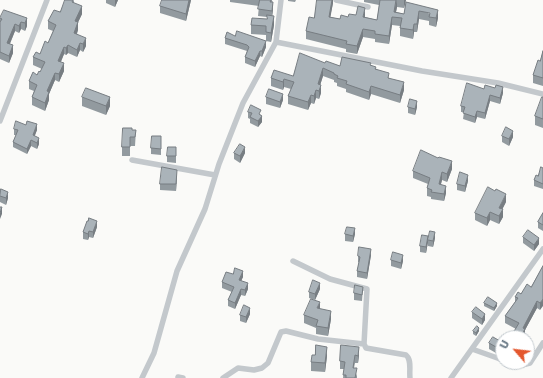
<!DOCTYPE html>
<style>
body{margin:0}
#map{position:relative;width:543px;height:378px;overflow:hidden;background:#fafaf8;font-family:"Work Sans",sans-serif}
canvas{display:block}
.north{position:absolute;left:495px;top:330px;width:40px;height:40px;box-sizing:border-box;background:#fff;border:1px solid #c1c8cd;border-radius:50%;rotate:298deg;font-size:11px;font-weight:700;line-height:16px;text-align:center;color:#657683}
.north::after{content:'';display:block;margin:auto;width:14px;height:18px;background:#e4572e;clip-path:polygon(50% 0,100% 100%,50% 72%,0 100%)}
</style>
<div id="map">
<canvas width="543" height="378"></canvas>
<div class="north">U</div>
</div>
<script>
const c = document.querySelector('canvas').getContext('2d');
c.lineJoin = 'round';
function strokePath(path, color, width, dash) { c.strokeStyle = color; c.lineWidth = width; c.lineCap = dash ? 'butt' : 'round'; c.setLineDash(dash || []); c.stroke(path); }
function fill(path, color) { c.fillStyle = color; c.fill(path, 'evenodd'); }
strokePath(new Path2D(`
 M281 0 276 42 422 71 498 83 543 94
 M336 0 368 7
 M0 121 47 0
 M132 160 215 175
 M293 261 330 279 367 289 364 344 366 348 406 355C412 360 409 370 410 378
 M472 349 503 360
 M507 362 522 365 530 363 543 343
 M178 377 183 378
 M142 378 154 353 177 271 205 209 219 164 243 103 276 42
 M223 378 238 368 254 370 262 368 268 363 281 332 286 331 318 339 364 344
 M451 378 543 249`), '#c3c8cc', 5.5);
fill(new Path2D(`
 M74 0V3L82 14 78 22V30L77 34 86 46 83 52 80 50 77 57 68 53 66 55 64 54 61 62 64 71 59 82 55 80 49 94V100L45 111 32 105V97L34 91 29 89V81L40 72 42 69 33 65V57L40 54 48 43 53 31 48 29V21Z
 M106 0H118L115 7 106 3Z
 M191 0 186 21 160 13V6Z
 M230 0H272L273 9 272 16 274 25 271 42 266 41V35L251 34V25L267 19V17L258 16 259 6 230 2Z
 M288 0H296L295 2 288 1Z
 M333 0V3L330 17 340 19 356 15 365 16V17L377 20 379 5 364 2V0H406L404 8 397 7 396 12 404 14 406 2 438 18 436 27 429 25V21L419 19 417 32H414L413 39 400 36V26L392 25 389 44 375 42V39L363 37 357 54 346 52V49L306 39V31L314 18Z
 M0 18H27V26L25 31 21 29 19 33 15 31 10 44 13 53 9 63 0 59Z
 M235 36 266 47 262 57 260 56 255 67 245 63V57L247 51 225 44V38Z
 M543 51V86L533 83V75L540 61Z
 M325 63 340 66 371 65 389 78 404 90 400 103 371 94 369 100 346 92V89L337 86V83L334 82V80L323 76 320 85 321 93 319 99 316 98 314 104 311 103 308 110 288 104V96L291 89 284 87 283 90 271 86V78L293 76Z
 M484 89 503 93 500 104 490 101 485 119 477 117 475 123 463 119 464 112H461V106Z
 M82 97 110 106 106 115 82 106Z
 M266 97 283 100 280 108 266 104Z
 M543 97V128L535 125V116Z
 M408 107H417L415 115 408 113Z
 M248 112 261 115 262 122 258 127 250 123V119L248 118Z
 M14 129 37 130 34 136 39 144 37 149 31 146 27 154 13 147V142L16 135H14Z
 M132 130H136L135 146H130V156H122V147Z
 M502 136 513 137 509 146 502 142Z
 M161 142V155L151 154V148Z
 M176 147V163L167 162V156Z
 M234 153H245L240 163 234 159Z
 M543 168V189L534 186V180Z
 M452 169 447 182 442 180 441 184 446 193 444 201 431 199V197L427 196V188L428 184 413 178V171Z
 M177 176 176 191 160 190V184Z
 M468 181 465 192 457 190V184Z
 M0 190 8 198 6 205 0 202Z
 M506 202 502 209 503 217 499 224 490 220 487 226 475 220V213Z
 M543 213V231L538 228V222Z
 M88 221 97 227 93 238 89 237 88 240 83 239V232Z
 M345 234H355L353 242 345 241Z
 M523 237 539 244 534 251 523 243Z
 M435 238 433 247 428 246V242L426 253 420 252V246L428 240Z
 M371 255 367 279 357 277V271L359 262H358V256Z
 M391 260 403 261 401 269 391 266Z
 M543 266 540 310 537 308 525 330V336L516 329 505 323V316L515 302V297L531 287Z
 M233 274 243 277 241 280 248 289 245 296 241 295 235 309 228 306V300L232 292 222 288V282Z
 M363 287 362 301 354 300V293Z
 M320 289 315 300 309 298V292Z
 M484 303 497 306 494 311 484 306Z
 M320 309 331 319 328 336 316 334V328L304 323V315Z
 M472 312 485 320 482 325 472 318Z
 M250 314 246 323 240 321V315Z
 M473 331H479L476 336 473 334Z
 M503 339V355L498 352V350L496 353 489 349V343L500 341Z
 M341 345 359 355 358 363H355L354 368 357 376V378H343L344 369H340V361Z
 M327 356 325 372 311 371V362Z`), '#929a9f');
fill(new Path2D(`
 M115 0H118L115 7Z
 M189 0H191L186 21V14Z
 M332 0H333V3L329 25V17Z
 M397 0V7L395 17 394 12Z
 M404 0H406L404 8Z
 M273 2V9L272 18V11Z
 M82 6V14L75 29V21Z
 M365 8V16L363 25V17Z
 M438 10V18L436 27V18Z
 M419 11V19L417 32V24Z
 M274 16V25L271 42V33Z
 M392 17V25L389 44V36Z
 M27 18V26L25 31V23Z
 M21 22V29L19 33V26Z
 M78 22V30L74 40V33Z
 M15 24V31L7 50V43Z
 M414 24V32L413 39V30Z
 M363 29V37L357 54V46Z
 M86 38V46L83 52V44Z
 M266 41V47L262 57V51Z
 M80 43V50L77 57V50Z
 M13 45V53L9 63V56Z
 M68 45V53L66 55V48Z
 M64 47V54L58 68V61Z
 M260 51V56L255 67V61Z
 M64 63V71L59 82V74Z
 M323 68V76L318 92V84Z
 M55 73V80L49 94V100L45 111V103L47 91Z
 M284 79V87L283 90V82Z
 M404 82V90L400 103V95Z
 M321 85V93L319 99V91Z
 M371 86V94L369 100V92Z
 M503 87V93L500 104V98Z
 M316 90V98L314 104V96Z
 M283 94V100L280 108V102Z
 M311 95V103L308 110V102Z
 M490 95V101L485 119V113Z
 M110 97V106L106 115V106Z
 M417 101V107L415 115V109Z
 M477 111V117L475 123V117Z
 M262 116V122L258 127V121Z
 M37 124V130L33 141V135Z
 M513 131V137L509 146V139Z
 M39 138V144L37 149V143Z
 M31 140V146L27 154V149Z
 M245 147V153L240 163V156Z
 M452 161V169L447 182V174Z
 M177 170V176L176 191V184Z
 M442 172V180L439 191V184Z
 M468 175V181L465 192V186Z
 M446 186V193L444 201V194Z
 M8 192V198L6 205V198Z
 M506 194V202L499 216V208Z
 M2 207V214L0 219V213Z
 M503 209V217L499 224V216Z
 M490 212V220L487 226V218Z
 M97 221V227L93 238V232Z
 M355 228V234L353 242V236Z
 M89 231V237L88 240V234Z
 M435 232V238L433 247V241Z
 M428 236V242L426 253V247Z
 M539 238V244L534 251V245Z
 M371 249V255L367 279V273Z
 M403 255V261L401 269V263Z
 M243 271V277L239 286V280Z
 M248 283V289L245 296V290Z
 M320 283V289L315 300V294Z
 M241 289V295L235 309V303Z
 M543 299V306L540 310V303Z
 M537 301V308L525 330V336L524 338H520L523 328Z
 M320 302V310L317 308Z
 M497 303V306L494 311V308Z
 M250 308V314L246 323V317Z
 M331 311V319L328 336V328Z
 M485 314V320L482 325V319Z
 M479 328V331L476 336V333Z
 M500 341 498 345V350L496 353V347Z
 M327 347V356L325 372V363Z
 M359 347V355L358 363V356Z`), '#777d82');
const building = new Path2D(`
 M65 0H73L72 2 82 6 75 21 78 22 74 33 86 38 83 44 80 43 77 50 68 45 66 48 64 47 58 61 64 63 59 74 55 73 47 91 49 92 45 103 32 97 37 85 29 81 33 72 37 75 39 71 40 72 45 62 33 57 36 52 40 54 45 41 48 43 56 25 48 21 54 10 60 12Z
 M162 0H189L186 14 160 6Z
 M260 0H271L270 2H273L272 11 258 9Z
 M317 0H332L329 17 340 19 341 15 348 17 349 14 356 15 358 6 365 8 363 17 377 20 380 0H396L394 12 404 14 406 2 438 10 436 18 429 17 430 13 419 11 417 24H414L413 30 400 28 402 18 392 17 389 36 375 34V31L363 29 357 46 346 44 347 41 306 31 309 17 314 18Z
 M4 10 27 18 25 23 21 22 19 26 15 24 7 43 13 45 9 56 0 52V22L2 19 0 18Z
 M267 15 274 16 271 33 266 32V26L251 25 252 18 267 19Z
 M237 31 266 41 262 51H260L255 61 245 57 249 47 247 45 225 38 227 32 235 36Z
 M543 51V78L533 75 538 60 540 61Z
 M300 53 325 63 326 61 340 66 342 57 371 63 370 65 376 67 375 69 389 73 388 78 404 82 400 95 371 86 369 92 346 84 347 81 337 78 338 76 334 74V73L323 68 318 84 321 85 319 91 316 90 314 96 311 95 308 102 288 96 294 82 284 79 283 82 271 78 274 70 293 76Z
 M467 83 484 89 485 85 495 88 496 85 503 87 500 98 490 95 485 113 477 111 475 117 463 113 465 107 461 106Z
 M86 88 110 97 106 106 82 97Z
 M269 89 283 94 280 102 266 97Z
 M542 97H543V119L535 116Z
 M410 99 417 101 415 109 408 107Z
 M251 105 261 110 259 114 262 116 258 121 250 117 252 113 248 112Z
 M16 121 26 125 27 121 37 124 33 135 39 138 37 143 31 140 27 149 13 142 18 130 14 129Z
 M506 127 513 131 509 139 502 136Z
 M123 128H132V130H136L135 137H130V147H122Z
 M152 136H161V149L151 148Z
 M240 144 245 147 240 156 234 153Z
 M168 147H176V156H167Z
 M421 150 438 158 439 157 452 161 447 174 442 172 439 184 446 186 444 194 431 192 432 190 427 188 430 178 413 171Z
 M162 167 177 170 176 184H160Z
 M541 167 543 168V184L534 180 536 175 538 176Z
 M460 172 468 175 465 186 457 184Z
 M488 187 495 191 496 189 506 194 499 208 503 209 499 216 490 212 487 218 475 213Z
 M1 189 8 192 6 198 0 196Z
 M0 207H2L0 213Z
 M543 213V225L538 222Z
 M89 218 97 221 93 232 89 231 88 234 83 232 87 221H88Z
 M347 227 355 228 353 236 345 234Z
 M528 230 539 238 534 245 523 237Z
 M430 231 435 232 433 241 428 240Z
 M422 235 428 236 426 247 420 246Z
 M359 247 371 249 367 273 357 271 360 257 358 256Z
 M393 252 403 255 401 263 391 260Z
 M543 266V299L540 303 537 301 523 328 525 329 520 338H510L519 323 505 316 518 298 515 297 518 292 521 294 527 284 531 287Z
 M235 268 243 271 239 280 248 283 245 290 241 289 235 303 228 300 234 287 222 282 226 272 233 274Z
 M313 280 320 283 315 294 309 292Z
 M355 285 363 287 362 295 354 293Z
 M488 297 497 303 494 308 484 303Z
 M311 299 320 302 317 308 331 311 328 328 316 326 318 320 304 315Z
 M244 305 250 308 246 317 240 315Z
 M476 307 485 314 482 319 472 312Z
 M477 326 479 328 476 333 473 331Z
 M493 337 500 341 496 347 489 343Z
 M502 339H503V348L498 345Z
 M316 345 327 347 325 363 311 362 312 355H315Z
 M341 345 359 347 358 356 355 355 353 368H357L355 378H346V375H343L345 362 340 361Z`);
fill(building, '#aab3b9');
strokePath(building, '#777d82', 1);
</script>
